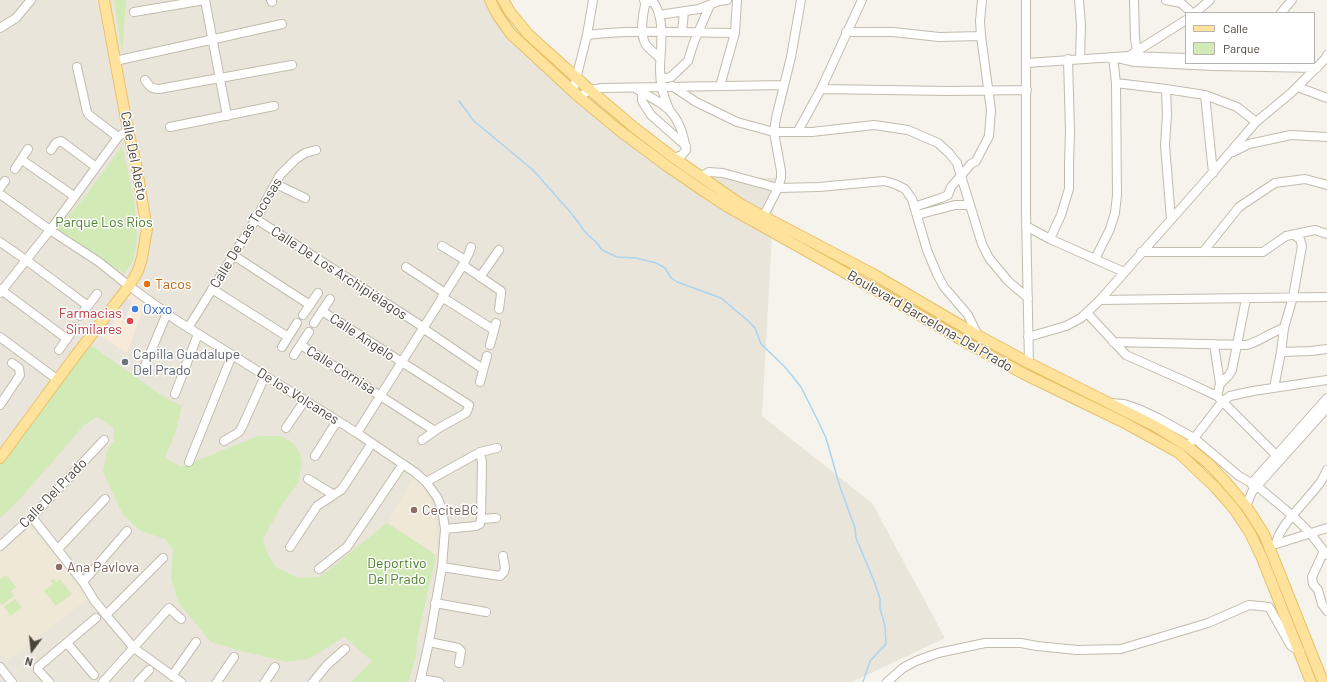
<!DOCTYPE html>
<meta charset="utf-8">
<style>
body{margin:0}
#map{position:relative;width:1327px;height:682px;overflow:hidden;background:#f6f3ec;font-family:Barlow,sans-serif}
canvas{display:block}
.legend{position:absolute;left:1185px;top:12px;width:130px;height:52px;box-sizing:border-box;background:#fff;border:1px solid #b7b4b0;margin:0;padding:5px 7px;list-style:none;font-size:12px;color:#4b4439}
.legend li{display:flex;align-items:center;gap:8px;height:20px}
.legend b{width:20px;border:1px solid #b7b4b0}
.north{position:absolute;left:12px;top:630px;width:40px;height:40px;-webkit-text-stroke:3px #fff;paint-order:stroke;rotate:195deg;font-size:11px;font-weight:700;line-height:16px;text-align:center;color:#4b4439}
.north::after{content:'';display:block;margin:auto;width:14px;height:18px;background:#4b4439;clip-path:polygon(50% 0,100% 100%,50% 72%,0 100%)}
</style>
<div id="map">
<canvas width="1327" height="682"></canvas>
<ul class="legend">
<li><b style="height:5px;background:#ffe39c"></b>Calle</li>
<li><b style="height:11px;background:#d2eab5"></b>Parque</li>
</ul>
<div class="north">N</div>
</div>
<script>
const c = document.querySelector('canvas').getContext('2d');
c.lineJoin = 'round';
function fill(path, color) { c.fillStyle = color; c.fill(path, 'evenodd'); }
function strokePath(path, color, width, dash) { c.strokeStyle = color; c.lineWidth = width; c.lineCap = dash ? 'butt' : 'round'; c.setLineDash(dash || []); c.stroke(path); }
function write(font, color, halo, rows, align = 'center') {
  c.font = font + ' Barlow,sans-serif'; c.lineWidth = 3; c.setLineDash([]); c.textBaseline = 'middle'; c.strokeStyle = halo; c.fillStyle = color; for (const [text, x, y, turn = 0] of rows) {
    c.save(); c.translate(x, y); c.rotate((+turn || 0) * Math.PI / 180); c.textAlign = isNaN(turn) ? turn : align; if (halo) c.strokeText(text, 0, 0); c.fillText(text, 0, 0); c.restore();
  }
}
fill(new Path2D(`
 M0 0H492L691 176 775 178 762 416 872 503 945 638 852 682H0Z`), '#eae5da');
fill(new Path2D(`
 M129 292 145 304 127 353 98 334Z`), '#f7ead8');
fill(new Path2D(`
 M414 477 424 486 430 499 436 521 437 540 436 555 387 523Z
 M30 526 88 599 7 661 0 653V553L23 535Z`), '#efe8d6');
fill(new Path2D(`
 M114 0H126L122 54Z
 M122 146C129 177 144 229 133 260 131 265 127 269 125 274L57 230 87 194Z
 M92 346 161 395 182 406 176 430 165 458 181 467 258 436H282L295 445 300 454 302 463 298 483 283 503 263 539 268 555 277 568 299 578 320 577 387 523 436 555 417 640 416 657 408 682H351L372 661 344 637 309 659 287 662 241 651 211 642 178 602 171 578 173 549 165 539 141 531 123 515 103 472 107 450 114 441 113 427 97 417 84 425 20 499 0 518V461L76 361Z
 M6 575 16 587 11 592 14 596 2 605 0 602V580Z
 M54 579 56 582 60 579 72 594 56 606 44 591 53 584 50 581Z
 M15 599 22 607 11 616 4 607Z`), '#d2eab5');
fill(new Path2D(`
 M124 297 132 301 125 319 116 316 110 332 100 330Z`), '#e5e3e0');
strokePath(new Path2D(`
 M459 101 474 121 533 170 572 214 586 233 597 243 602 250 617 257 636 258 656 263 665 268 671 278 677 282 721 298 747 320 755 328 761 344 785 367 801 387 818 421 826 438 840 487 855 528 856 538 874 581 880 599V608L885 626 886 644 870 661 863 682`), '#a9d4f2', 1.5);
const minor = new Path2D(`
 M205 0 227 116
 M271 0 272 2
 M644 0 654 3C666 20 660 51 660 70 660 84 663 96 669 109
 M1026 0V213L1029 363
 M1079 0 1081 25 1080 59
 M1134 0 1135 39 1137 51
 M1166 0 1181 3 1192 13
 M646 1C643 13 639 33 646 45 650 50 656 54 660 58
 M134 12 205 0
 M1195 13 1210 0
 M1281 13 1292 0
 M659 15 699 9 719 1 727 0
 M0 28 16 18 31 0
 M682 32 684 12
 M846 32H893L939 37 981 36
 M587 35C636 29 685 33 735 33
 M1129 56 1186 20
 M115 61 282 24
 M1027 63 1129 56 1186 58
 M77 67 87 112 89 115 118 137
 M661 79 671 77 688 61 694 42 710 5
 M145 80C149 86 151 89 159 89L292 65
 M1116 83 1166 89 1205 95 1237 107 1256 122
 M672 86 696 102 737 122 774 132H812L874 125 908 130 938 143 949 153 957 163 982 244 989 258 1008 281 1028 298
 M720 86 735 33 737 0
 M1298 87 1327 98
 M635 88C644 94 663 103 669 110 680 121 684 136 686 150L682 155 674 158
 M821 89 949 91 1027 90
 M1166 89 1167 115 1165 145 1171 219
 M573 91 587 35 593 0
 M642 93V101L651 115 686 146
 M1205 95 1213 173
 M579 97 590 90 602 88 784 85
 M170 127 274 106
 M798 131 821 89 862 0
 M51 150 56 143 61 141 96 167
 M1233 152 1249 144 1291 135 1327 137
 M22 160 74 196
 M15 169 28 149
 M701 177 709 172 723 173 778 188 819 187 884 181 895 184 905 189 912 199 927 250 937 274 944 287 968 315 978 336
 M276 184 305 198
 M0 188 5 181
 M0 194 50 230 99 262 129 286 176 320 357 433 416 473 426 482 437 497 442 509 445 529 442 567 429 642 420 682
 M914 207 941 198 948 195 951 187 971 164 976 161 989 136 991 110 981 36 980 21 982 0
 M917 215 955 205H970
 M256 219 420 325 427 331 483 369
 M761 221 778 188 781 178V171L774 132 776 118 791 57 801 0
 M1026 226 1050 239 1124 272
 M1050 239 1061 215 1069 189V164L1070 131 1068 59
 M0 242 26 260 88 306
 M442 246 465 260
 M1141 252H1263L1286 236 1315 230 1327 234
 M1203 252 1239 207 1275 183 1305 179 1327 185
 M233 255 310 305
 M1095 259 1110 229 1115 213 1117 195 1116 83 1113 57 1135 62 1213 66 1317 68
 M463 265 501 291V294L499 309
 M406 267 445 293
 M480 277 499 250
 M0 289 67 339
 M212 289 288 337
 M0 293 54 225 118 137 128 130
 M442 297 494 330
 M1100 300 1327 297
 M322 311 469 405 468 409 466 413 439 428 422 440
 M1087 313 1126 355 1187 382 1217 396 1276 455
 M303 315 318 293
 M80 316 97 294
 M314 323 330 299
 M188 328 256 219 280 175 296 159 305 153 316 150
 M0 337 58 380
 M1028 337 1066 326 1081 318 1100 300 1207 179 1256 122 1291 93 1325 59 1327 55
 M1113 342 1247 345C1261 341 1271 332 1284 328
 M1214 344 1220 384 1217 396
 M301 345 435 431
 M490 345 496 323
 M282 347 297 323
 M59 350 75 327
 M1281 352 1311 351 1327 349
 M294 355 309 332
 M144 368 167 313
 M480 382 487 356
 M1220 384 1229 375 1232 370 1246 299
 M1274 388 1281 352 1284 328 1293 297 1302 246 1300 239 1294 235
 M175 394 198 334
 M1111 403 1124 404 1139 409 1158 418 1194 438 1239 476 1257 486 1293 516 1310 533 1327 555
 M0 405 20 375 19 368 12 363
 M286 428 305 400
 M357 433 463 265 469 253 471 247
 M224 441 239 432 242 427 265 376
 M1192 441 1222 402 1230 396 1253 391 1327 380
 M315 456 337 421
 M189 462 232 355
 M308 479 334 495
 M426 482 480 452 497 448
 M1252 485V483L1327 398
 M1246 506 1252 492 1257 486 1327 408
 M32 517 83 582 94 600 106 615 134 648 181 682
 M481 519 496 518
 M445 529 476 526 480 524 481 519 482 462 480 452
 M1276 543C1281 523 1307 501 1319 484 1323 480 1324 475 1327 470
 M1273 545 1327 528
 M0 546 32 517 104 440
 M290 547 317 506 341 490 344 486 372 443
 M58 549 105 499
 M1324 551 1312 577 1313 584 1318 590 1322 604 1327 611
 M442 567 500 576 504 572 505 568 503 556
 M319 569 347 547 403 464
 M83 582 127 531
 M435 603 486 612
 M106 615 163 558
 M429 642 458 648 461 651 459 663
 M67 643 94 675
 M0 667 12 682
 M172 676 196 642
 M421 679 439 682
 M49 682 38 670V667L96 618
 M103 682 169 608 181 619
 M138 682 149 670
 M217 682 234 657
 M265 682 275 667
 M313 682 327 665 345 649
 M887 682 903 668 916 661 938 653 985 643H1021L1037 646 1077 650 1121 649 1208 623 1249 605 1269 607 1291 646 1300 651`);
const major = new Path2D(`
 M490 0 497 14 510 33 579 97 620 131 667 166 702 190 728 207 890 298 974 347 1024 374 1125 423 1179 453 1216 488 1235 510 1250 533 1262 558 1311 682
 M503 0 510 12 528 34 590 90 636 129 674 158 742 205 873 274 979 336 1029 363 1155 426 1187 446 1209 464 1224 480 1246 506 1264 534 1323 682
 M0 458 73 359 129 286 138 271 142 258 147 229 136 164 128 130 104 0`);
strokePath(minor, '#c2bbae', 10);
strokePath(major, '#e6c16a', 12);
strokePath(minor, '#fff', 8);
strokePath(major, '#ffe39c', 10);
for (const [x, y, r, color] of [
 [147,284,4,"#e8710a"],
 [135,309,4,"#3f7fe0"],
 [130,321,4,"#e0444e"],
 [125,362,4,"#6b7280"],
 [414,510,4,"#8d6e63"],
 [59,567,4,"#8d6e63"]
]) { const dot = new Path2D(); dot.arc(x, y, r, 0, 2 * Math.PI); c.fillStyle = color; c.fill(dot); strokePath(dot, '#fff', 1.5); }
write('14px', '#4b4439', '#fff', [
 ["Calle Del Abeto",134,156,79],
 ["Calle De Las Tocosas",246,233,-59],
 ["Calle De Los Archipiélagos",339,273,33],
 ["Boulevard Barcelona-Del Prado",930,321,30],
 ["Calle Angelo",362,337,33],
 ["Calle Cornisa",341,370,32],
 ["De los Volcanes",298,396,32],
 ["Calle Del Prado",53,493,-46]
]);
write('14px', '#4a7f2a', '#fff', [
 ["Parque Los Rios",104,222],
 ["Deportivo",397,563],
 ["Del Prado",397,579]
]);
write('14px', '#c56008', '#fff', [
 ["Tacos",155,284]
], 'left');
write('14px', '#366cbe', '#fff', [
 ["Oxxo",143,309]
], 'left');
write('14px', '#be3a42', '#fff', [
 ["Farmacias",122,313],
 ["Similares",122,329]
], 'right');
write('14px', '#5b616d', '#fff', [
 ["Capilla Guadalupe",133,354],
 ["Del Prado",133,370]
], 'left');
write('14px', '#785e54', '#fff', [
 ["CeciteBC",422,510],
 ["Ana Pavlova",67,567]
], 'left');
</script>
